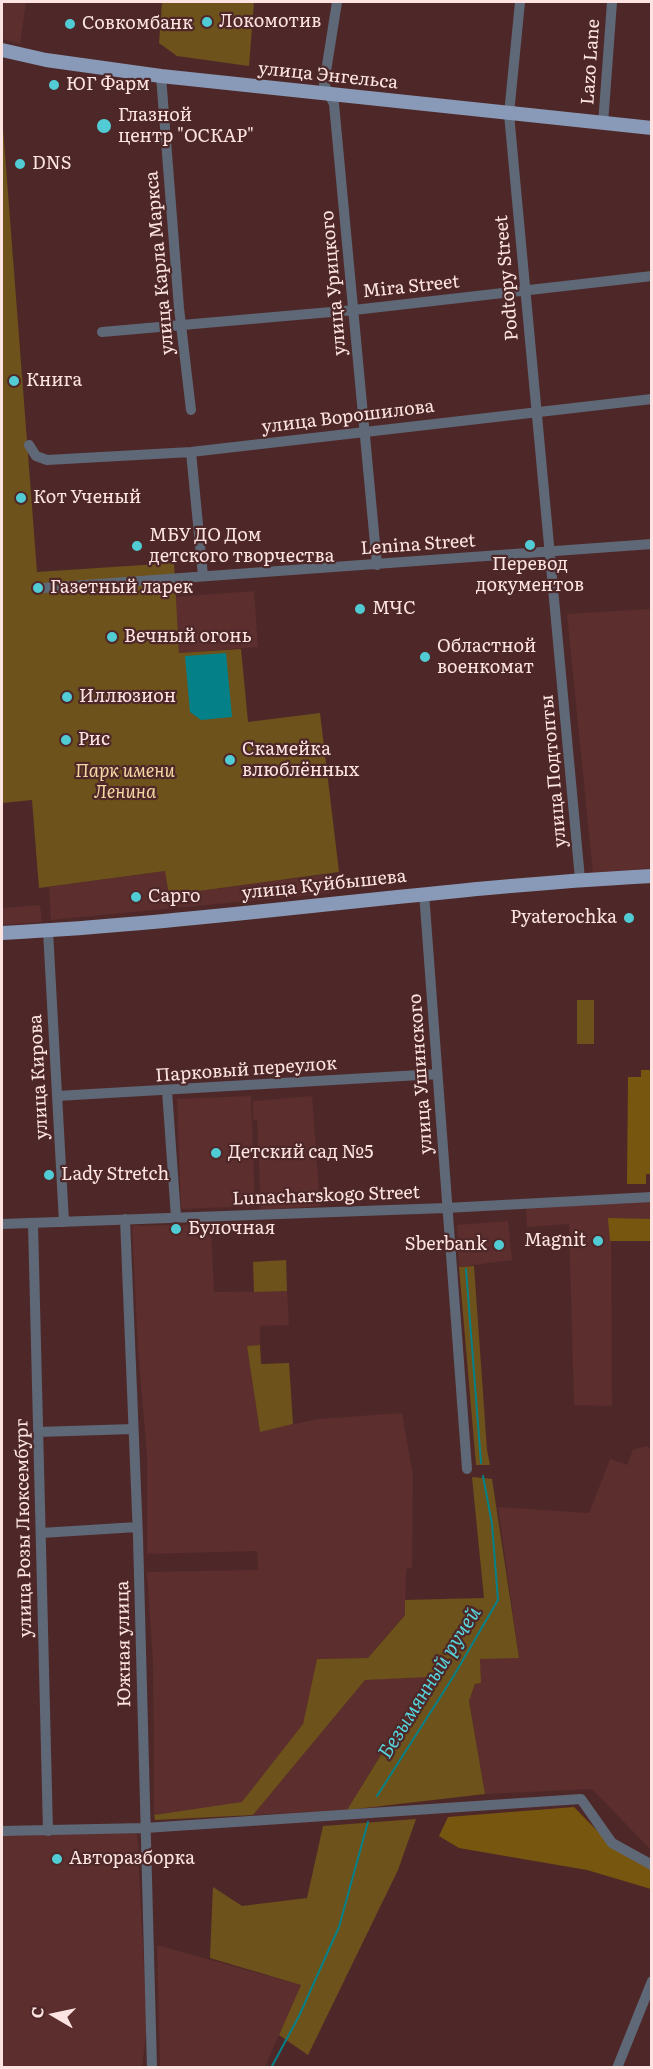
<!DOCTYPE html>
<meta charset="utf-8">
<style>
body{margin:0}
#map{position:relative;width:653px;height:2069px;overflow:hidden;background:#4e2828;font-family:Literata,serif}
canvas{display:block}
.frame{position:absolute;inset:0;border:3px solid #fde4e2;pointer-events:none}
.north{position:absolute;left:24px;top:1985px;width:60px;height:60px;-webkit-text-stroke:4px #4e2828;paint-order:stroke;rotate:279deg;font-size:16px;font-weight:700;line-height:24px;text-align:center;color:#fde4e2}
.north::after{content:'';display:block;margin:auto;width:21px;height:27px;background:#fde4e2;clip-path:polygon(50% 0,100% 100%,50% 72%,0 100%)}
</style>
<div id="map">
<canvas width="653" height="2069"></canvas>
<div class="frame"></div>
<div class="north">С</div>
</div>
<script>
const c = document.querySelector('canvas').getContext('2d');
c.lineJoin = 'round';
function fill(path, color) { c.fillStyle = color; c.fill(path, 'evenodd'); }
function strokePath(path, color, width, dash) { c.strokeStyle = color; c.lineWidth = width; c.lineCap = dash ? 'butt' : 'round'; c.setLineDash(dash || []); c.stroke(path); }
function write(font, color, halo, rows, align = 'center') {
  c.font = font + ' Literata,serif'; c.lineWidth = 4.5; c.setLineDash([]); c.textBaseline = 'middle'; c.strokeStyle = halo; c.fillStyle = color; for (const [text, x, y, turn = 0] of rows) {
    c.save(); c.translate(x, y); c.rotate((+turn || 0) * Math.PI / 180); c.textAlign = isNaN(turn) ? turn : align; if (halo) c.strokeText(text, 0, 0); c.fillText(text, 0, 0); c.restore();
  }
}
fill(new Path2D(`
 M2 2H26L20 44 2 39Z
 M254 591 258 647 179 653 175 597Z
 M651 609V868L593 873 567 614Z
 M166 871 169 895 329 874 331 893 51 920 49 887Z
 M40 905 42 922 2 925V908Z
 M251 1096 255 1206 181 1209 177 1099Z
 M312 1096 320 1206 261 1210 257 1120H253V1101Z
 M651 1202V1229L611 1230 612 1406 574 1405 569 1224 527 1227 526 1208Z
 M508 1221 512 1260 459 1267 457 1225Z
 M211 1224 214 1292 287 1291 289 1325 260 1326V1345L247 1346 260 1431 318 1419 402 1413 413 1476 412 1568 406 1569 405 1614 368 1658 317 1659 303 1724 242 1803 154 1815 153 1663 147 1572 258 1570 257 1551 147 1554V1456L138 1349 132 1226Z
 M646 1446 651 1448V1850L592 1789 485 1794 469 1701 475 1684 481 1683 480 1659 519 1657 498 1507 589 1513 610 1459 627 1465 633 1450Z
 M429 1676 347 1810 253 1815 365 1680Z
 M137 1832 147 2026 142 2067H2V1833Z
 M157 1945 301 1985 265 2067H160Z`), '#5c2e2e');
fill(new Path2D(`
 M162 2H254L249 66 177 56 159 43Z
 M2 115 37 572 174 563 179 653 241 649 248 722 320 713 339 872 169 895 165 871 39 888 32 800 2 803Z
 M577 1000H594V1044H577Z
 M286 1260 287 1291 254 1292 253 1262Z
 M474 1266 487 1450 490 1465H476L459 1267Z
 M260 1345 261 1364 289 1363 293 1424 260 1432 247 1346Z
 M472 1477 492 1479 519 1658 480 1659 481 1683 475 1684 469 1701 485 1794 347 1810 429 1677 365 1680 253 1815 155 1820 154 1815 242 1802 303 1724 317 1659 368 1658 405 1615V1600L484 1598Z
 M416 1819 398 1870 308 2055 279 2035 301 1985 210 1958 213 1887 242 1906 307 1898 323 1826Z`), '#6e521b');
fill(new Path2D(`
 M641 1070H651V1174H646V1184H627L628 1077H641Z
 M608 1218 651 1219V1241H610Z
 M574 1807 615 1849 651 1866V1889L587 1870 459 1848 439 1836 448 1817Z`), '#77570f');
fill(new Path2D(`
 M226 653 232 717 201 720 190 712 185 656Z`), '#048188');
strokePath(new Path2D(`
 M466 1269 481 1463
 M377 1796 453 1677 498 1600 492 1524 483 1476
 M271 2068 299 2016 339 1927 368 1822`), '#048188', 2);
strokePath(new Path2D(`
 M337 2 324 84 334 104 377 565
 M520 2 509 114 580 879
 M161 76 179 308 191 410
 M603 124 612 2
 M102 332 354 310 652 276
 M29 445 36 456 47 460 191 452 652 399
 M191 452 203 576
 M43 588 652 544
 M424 893 467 1469
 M48 931 64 1222
 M167 1091 176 1217
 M57 1096 437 1074
 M125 1219 138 1537 152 2068
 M33 1223 48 1831
 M2 1224 446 1208 652 1197
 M38 1432 133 1429
 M41 1533 137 1527
 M145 1828 581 1799 612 1843 652 1865
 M2 1831 145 1828
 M617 2068 652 1981`), '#5f6877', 10);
strokePath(new Path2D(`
 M2 50 46 60 161 76 652 128
 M2 933C219 922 434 887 652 876`), '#889ab7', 14);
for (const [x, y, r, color] of [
 [207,22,6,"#51ccd4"],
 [70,24,6,"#51ccd4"],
 [54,85,6,"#51ccd4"],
 [104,126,8,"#51ccd4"],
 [20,164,6,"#51ccd4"],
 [14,381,6,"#51ccd4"],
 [21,498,6,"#51ccd4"],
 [530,545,6,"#51ccd4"],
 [137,546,6,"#51ccd4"],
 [38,588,6,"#51ccd4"],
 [360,609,6,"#51ccd4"],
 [112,637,6,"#51ccd4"],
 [425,657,6,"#51ccd4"],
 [67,697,6,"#51ccd4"],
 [66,740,6,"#51ccd4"],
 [230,760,6,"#51ccd4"],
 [136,897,6,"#51ccd4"],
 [629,918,6,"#51ccd4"],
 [216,1153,6,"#51ccd4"],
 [49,1175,6,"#51ccd4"],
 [176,1229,6,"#51ccd4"],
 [598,1241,6,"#51ccd4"],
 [499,1245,6,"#51ccd4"],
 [57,1859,6,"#51ccd4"]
]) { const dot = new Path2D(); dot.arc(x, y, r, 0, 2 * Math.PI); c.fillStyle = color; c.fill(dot); strokePath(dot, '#4e2828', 2); }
write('18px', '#fde4e2', '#4e2828', [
 ["Локомотив",219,22],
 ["Совкомбанк",82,24],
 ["ЮГ Фарм",66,85],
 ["Глазной",118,116],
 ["центр \"ОСКАР\"",118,137],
 ["DNS",32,164],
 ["Книга",26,381],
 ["Кот Ученый",33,498],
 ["МБУ ДО Дом",149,536],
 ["детского творчества",149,557],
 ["Перевод",530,565,"center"],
 ["документов",530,586,"center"],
 ["Газетный ларек",50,588],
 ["МЧС",372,609],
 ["Вечный огонь",124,637],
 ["Областной",437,647],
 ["военкомат",437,668],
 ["Иллюзион",79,697],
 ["Рис",78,740],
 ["Скамейка",242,750],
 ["влюблённых",242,771],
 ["Сарго",148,897],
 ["Pyaterochka",617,918,"right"],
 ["Детский сад №5",228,1153],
 ["Lady Stretch",61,1175],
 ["Булочная",188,1229],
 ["Magnit",586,1241,"right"],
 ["Sberbank",487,1245,"right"],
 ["Авторазборка",69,1859]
], 'left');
write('18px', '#fde4e2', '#4e2828', [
 ["Lazo Lane",591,62,-86],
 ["улица Энгельса",328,76,6],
 ["улица Карла Маркса",160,263,-95],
 ["Podtopy Street",507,278,-95],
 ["улица Урицкого",334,283,-95],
 ["Mira Street",411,287,-6],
 ["улица Ворошилова",348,417,-7],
 ["Lenina Street",418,545,-4],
 ["улица Подтопты",554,771,-95],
 ["улица Куйбышева",324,885,-6],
 ["Парковый переулок",246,1070,-4],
 ["улица Ушинского",421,1074,-94],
 ["улица Кирова",39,1077,-93],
 ["Lunacharskogo Street",326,1196,-2],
 ["улица Розы Люксембург",24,1528,-91],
 ["Южная улица",124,1644,-91]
]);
write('italic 18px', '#f4d7a3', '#4e2828', [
 ["Парк имени",125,772],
 ["Ленина",125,793]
]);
write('italic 20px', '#56d5dd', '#4e2828', [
 ["Безымянный ручей",430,1683,-58]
]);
</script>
